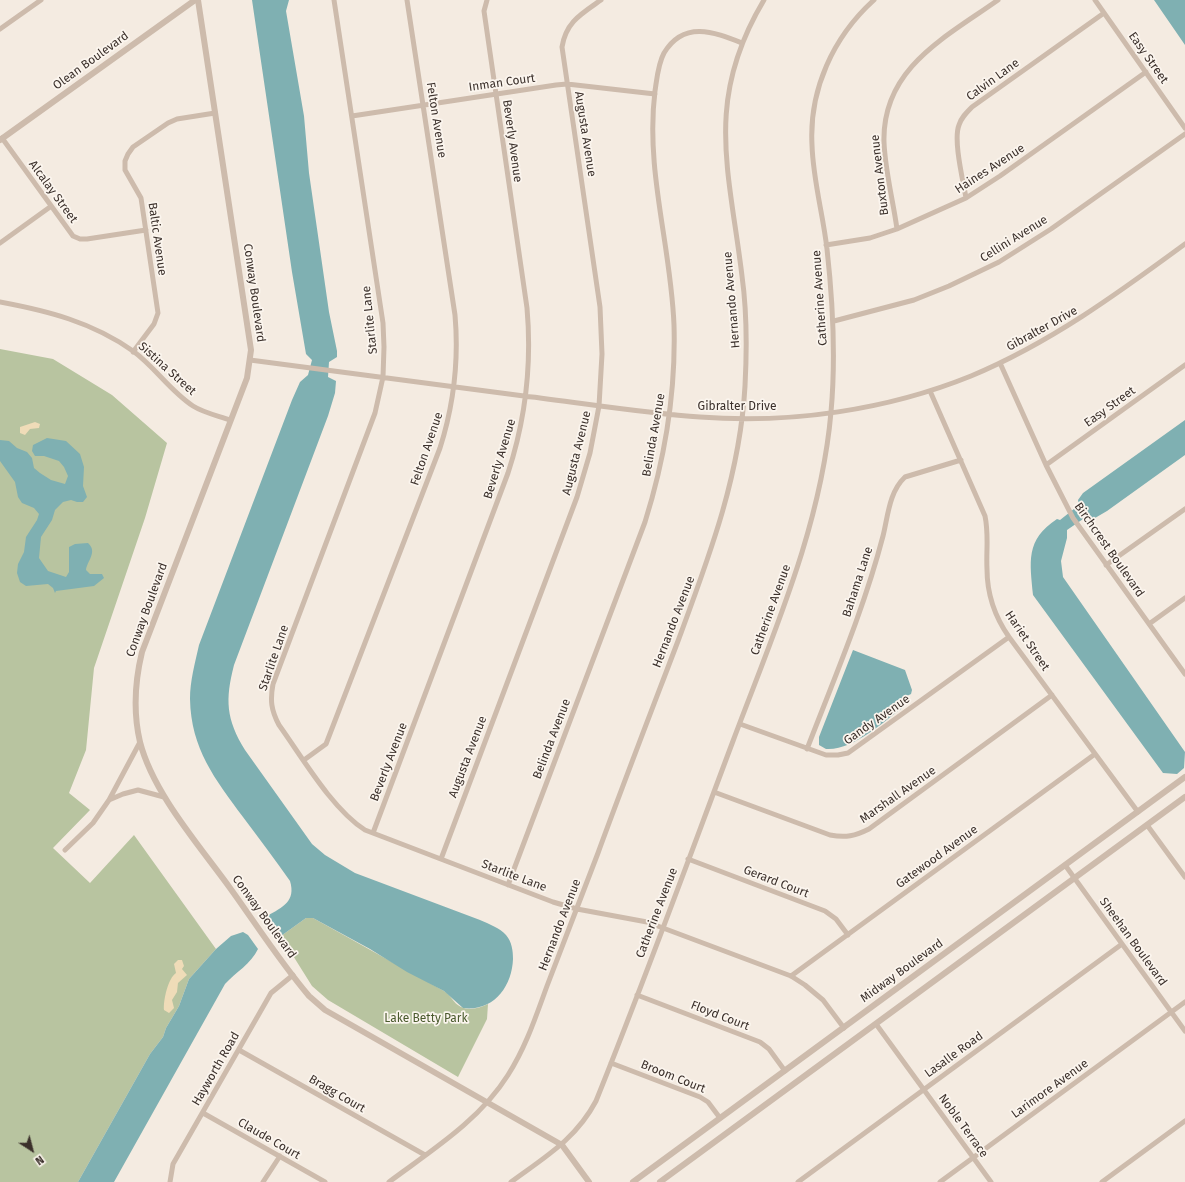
<!DOCTYPE html>
<style>
body{margin:0}
#map{position:relative;width:1185px;height:1182px;overflow:hidden;background:#f4ebe1;font-family:"Fira Sans",sans-serif}
canvas{display:block}
.north{position:absolute;left:12px;top:1130px;width:40px;height:40px;-webkit-text-stroke:3px #fbf5ee;paint-order:stroke;rotate:144deg;font-size:11px;font-weight:700;line-height:16px;text-align:center;color:#3b302b}
.north::after{content:'';display:block;margin:auto;width:14px;height:18px;background:#3b302b;clip-path:polygon(50% 0,100% 100%,50% 72%,0 100%)}
</style>
<div id="map">
<canvas width="1185" height="1182"></canvas>
<div class="north">N</div>
</div>
<script>
const c = document.querySelector('canvas').getContext('2d');
c.lineJoin = 'round';
function fill(path, color) { c.fillStyle = color; c.fill(path, 'evenodd'); }
function strokePath(path, color, width, dash) { c.strokeStyle = color; c.lineWidth = width; c.lineCap = dash ? 'butt' : 'round'; c.setLineDash(dash || []); c.stroke(path); }
function write(font, color, halo, rows, align = 'center') {
  c.font = font + ' "Fira Sans",sans-serif'; c.lineWidth = 3.5; c.setLineDash([]); c.textBaseline = 'middle'; c.strokeStyle = halo; c.fillStyle = color; for (const [text, x, y, turn = 0] of rows) {
    c.save(); c.translate(x, y); c.rotate((+turn || 0) * Math.PI / 180); c.textAlign = isNaN(turn) ? turn : align; if (halo) c.strokeText(text, 0, 0); c.fillText(text, 0, 0); c.restore();
  }
}
fill(new Path2D(`
 M0 349 53 359 112 395 167 443 145 518 94 668 86 750 69 793 90 810 53 848 90 883 134 835 216 949 189 979 179 1006 166 1028 163 1037 150 1054 78 1182H0Z
 M306 918H313C357 942 400 967 444 991 451 995 453 1003 461 1007 470 1011 479 1008 488 1004L487 1019 458 1077 328 1000 312 986 275 927 281 936Z`), '#b8c4a0');
fill(new Path2D(`
 M35 422 40 424 39 428 30 429 25 435 20 433V427Z
 M178 960H182L184 966 182 969 187 975 178 983 177 992 172 1000 174 1008 169 1013 164 1010C163 1001 168 978 176 973L174 964Z`), '#efdcb8');
fill(new Path2D(`
 M252 0H289L286 11 304 116 309 173 329 312 337 351V357L329 362 328 377 336 381 335 393 328 416 234 665C225 700 226 719 245 750L312 844 325 855 355 873 480 920C489 924 500 928 506 935 512 942 513 951 513 959 512 987 493 1012 463 1008L444 991 407 972 370 949 313 918H306L281 936 267 916C283 907 296 901 290 881 275 860 259 838 243 817 215 779 191 749 190 699 190 681 195 663 199 645L292 400 300 382 308 375 312 360 306 354 292 272Z
 M1154 0H1185V45Z
 M1185 420V455L1107 511 1095 518 1086 517 1067 530V538L1061 561 1063 577 1185 752 1184 768 1177 774 1163 773 1033 595C1030 562 1025 540 1057 519L1060 520 1079 505 1078 500 1083 493Z
 M47 438 66 441 80 454 84 467 83 486 87 497 83 502H77L71 500 63 502 55 510 52 520 41 537 39 558 48 571 66 577 69 572V547L75 544 88 543C98 552 87 561 86 570L90 574H102L104 578 94 586 56 591 55 593 53 588 48 584 26 586 20 582 17 573 18 564 24 552 26 537 37 520 39 514 34 508 22 503 18 497 15 482 0 461V440L9 441 17 448 27 452 32 458 34 468 40 473 51 480 65 484 68 476 64 467 59 461 44 456H35L32 451 33 445Z
 M853 650 905 670 912 690 911 694 907 696 905 706C884 721 853 751 826 749L819 745V737Z
 M243 932 248 935 258 949C251 964 236 972 225 984L114 1182H78L150 1054 163 1037 166 1028 179 1006 189 979 216 949 231 936Z`), '#7fb0b2');
strokePath(new Path2D(`
 M334 0 383 323 384 347 383 377 375 413 273 684C270 700 271 710 279 725 302 757 332 809 365 830L553 902 577 909 647 922 791 976 805 985 823 1000 844 1028
 M1095 0 1185 128
 M0 29 41 0
 M352 116 556 85 567 84 655 94
 M2 138 73 236 80 239H87L146 230
 M966 198C963 180 953 140 959 125 961 118 966 113 972 107L1104 13
 M897 229C893 200 885 170 884 142 882 68 946 37 998 0
 M0 243 50 207
 M826 245 870 238 897 229 966 198 1000 176 1146 72
 M0 302C48 311 92 322 133 351 155 367 170 391 193 406 204 413 219 416 230 420
 M834 321 914 300 949 286 999 262 1051 229 1185 134
 M133 352 154 324 158 313 141 198 125 170V161L128 154 133 147 168 123 177 119 215 113
 M250 360C341 372 433 384 524 396 583 403 641 413 700 417 791 424 887 410 971 376 1050 343 1117 294 1185 244
 M1000 363 1046 465 1073 518 1185 674
 M930 391 985 516C989 535 986 551 987 569 987 594 995 617 1009 637L1138 812
 M1046 465 1185 365
 M1106 565 1185 509
 M1149 624 1185 598
 M740 724 826 755H838L848 753 1009 637
 M807 749C834 679 864 609 883 536 888 516 889 492 905 477L961 460
 M304 760 326 744 440 448C454 404 459 361 455 315L407 0
 M714 792 830 835C846 838 855 836 869 829L1052 695
 M109 800 140 742
 M1147 825 1185 877
 M373 833 508 473C526 418 532 365 527 308L484 11 487 0
 M65 850 93 823 109 800 123 794 138 790 164 797
 M441 859 577 497 590 453 599 406 602 354 600 307 562 47C566 22 581 14 601 0
 M688 859 825 911 836 919 848 935
 M1065 865 1185 1031
 M508 885 645 522C665 458 676 393 674 325 671 246 645 170 655 91 657 78 658 64 664 53 684 20 714 32 742 43
 M791 976 1095 754
 M637 995 760 1042 769 1049 785 1071
 M876 1024 991 1182
 M239 1050 425 1155
 M611 1063 700 1097 708 1102 720 1118
 M203 1113 325 1182
 M170 1182 173 1164 271 993 293 975
 M263 1182 280 1156
 M389 1182C432 1150 479 1121 508 1075 526 1047 536 1016 547 986 564 942 581 897 598 853 624 782 651 712 678 641 709 557 740 476 745 386 747 349 747 312 742 276 729 169 704 100 764 0
 M511 1182C545 1157 576 1139 596 1101 644 982 688 861 733 741 773 634 821 527 831 412 836 357 833 303 827 249 823 214 813 180 812 145 809 90 833 37 874 0
 M798 1182 1122 944
 M940 1182 1185 1002
 M1102 1182 1185 1121`), '#cdbbac', 5);
strokePath(new Path2D(`
 M198 0 251 350 247 378 142 652C135 681 133 712 140 742 153 793 199 845 230 888 256 924 280 962 309 996L325 1010 562 1145 589 1182
 M0 140 195 0
 M633 1182 1185 777
 M660 1182 1185 797`), '#cdbbac', 6);
write('12px', '#3b302b', '#fbf5ee', [
 ["Easy Street",1148,58,55],
 ["Olean Boulevard",91,61,-36],
 ["Calvin Lane",993,80,-36],
 ["Inman Court",502,83,-8],
 ["Felton Avenue",436,120,81],
 ["Augusta Avenue",585,134,81],
 ["Beverly Avenue",512,141,82],
 ["Haines Avenue",990,169,-33],
 ["Buxton Avenue",880,175,-97],
 ["Alcalay Street",53,192,54],
 ["Baltic Avenue",157,239,82],
 ["Cellini Avenue",1014,239,-32],
 ["Conway Boulevard",254,293,82],
 ["Catherine Avenue",820,298,-94],
 ["Hernando Avenue",732,300,-95],
 ["Starlite Lane",370,320,-96],
 ["Gibralter Drive",1042,329,-29],
 ["Sistina Street",167,369,42],
 ["Gibralter Drive",737,407],
 ["Easy Street",1110,407,-36],
 ["Belinda Avenue",654,435,-80],
 ["Felton Avenue",427,449,-71],
 ["Augusta Avenue",577,453,-76],
 ["Beverly Avenue",500,459,-73],
 ["Birchcrest Boulevard",1109,550,55],
 ["Bahama Lane",858,582,-72],
 ["Conway Boulevard",147,610,-70],
 ["Catherine Avenue",771,610,-70],
 ["Hernando Avenue",674,622,-69],
 ["Hariet Street",1027,641,56],
 ["Starlite Lane",274,658,-71],
 ["Gandy Avenue",877,720,-35],
 ["Belinda Avenue",552,739,-69],
 ["Augusta Avenue",468,757,-69],
 ["Beverly Avenue",389,762,-69],
 ["Marshall Avenue",898,795,-35],
 ["Gatewood Avenue",937,857,-36],
 ["Starlite Lane",514,876,21],
 ["Gerard Court",776,882,21],
 ["Catherine Avenue",657,913,-69],
 ["Conway Boulevard",264,917,54],
 ["Hernando Avenue",560,925,-69],
 ["Sheehan Boulevard",1133,942,54],
 ["Midway Boulevard",902,971,-36],
 ["Floyd Court",720,1016,21],
 ["Lasalle Road",954,1055,-36],
 ["Hayworth Road",216,1069,-60],
 ["Broom Court",673,1077,22],
 ["Larimore Avenue",1050,1089,-36],
 ["Bragg Court",337,1094,30],
 ["Noble Terrace",963,1126,54],
 ["Claude Court",269,1139,30]
]);
write('12px', '#4a5a2e', '#fbf5ee', [
 ["Lake Betty Park",426,1019]
]);
</script>
